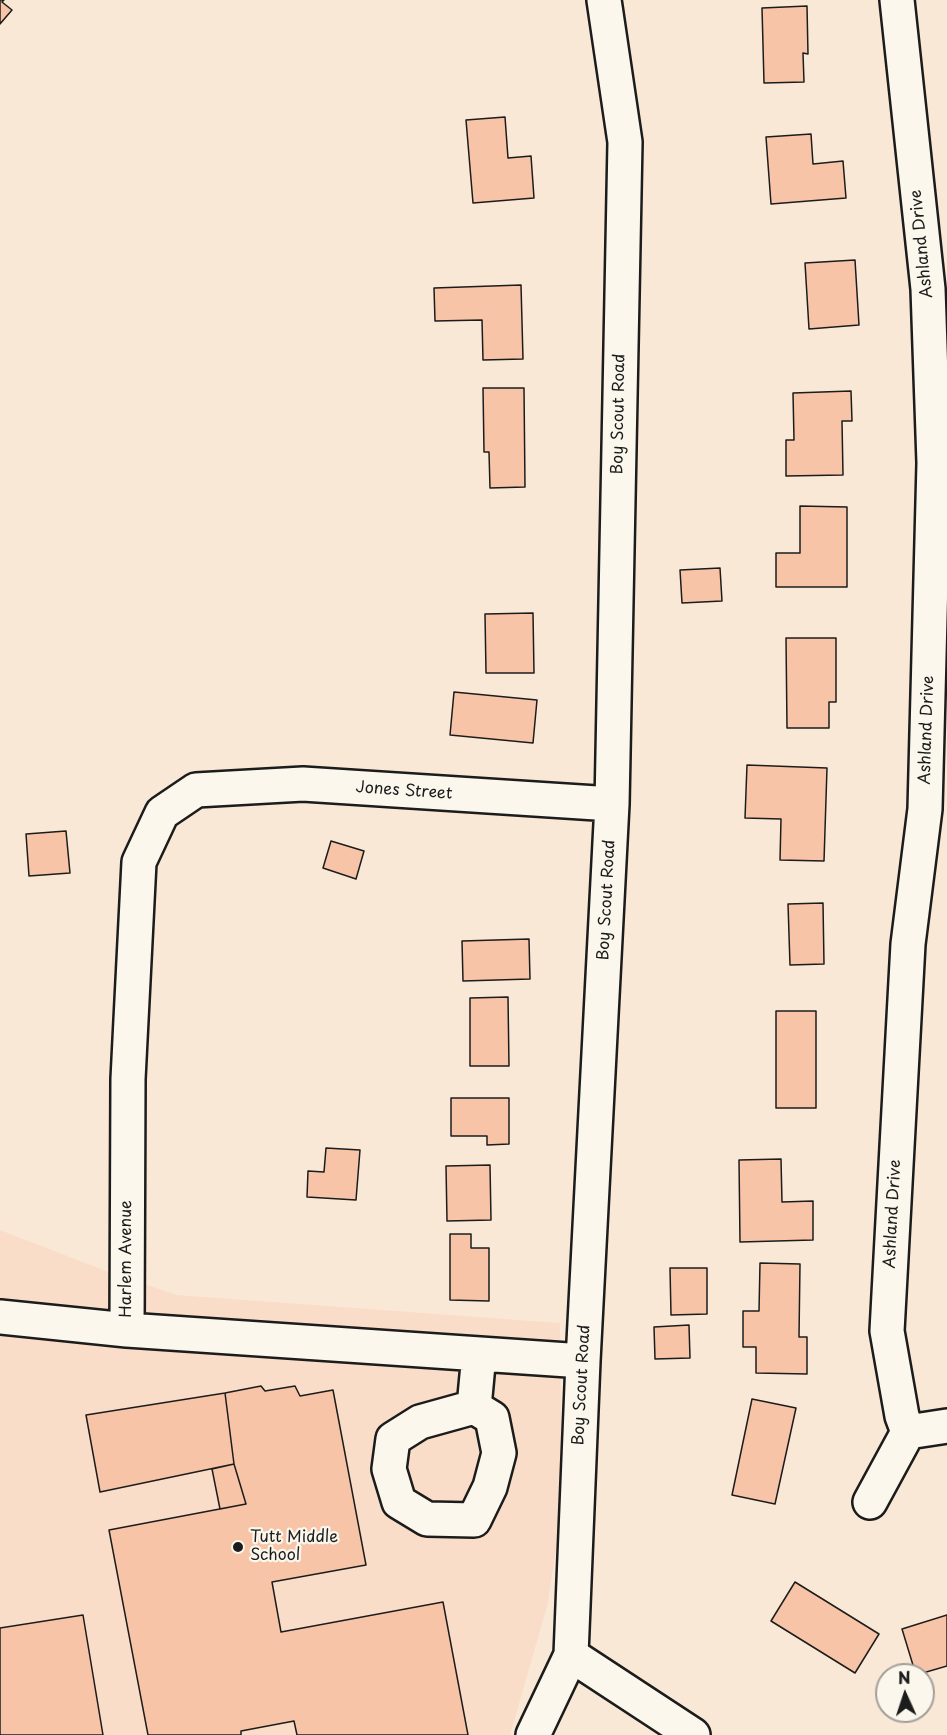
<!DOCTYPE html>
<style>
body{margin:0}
#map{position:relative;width:947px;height:1735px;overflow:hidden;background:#fae8d7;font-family:"Playpen Sans",sans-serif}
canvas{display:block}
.north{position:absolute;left:875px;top:1663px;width:60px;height:60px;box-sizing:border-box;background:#fbf7ec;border:2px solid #a29f99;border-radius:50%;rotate:357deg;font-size:16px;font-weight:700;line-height:24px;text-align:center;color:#1c1c1c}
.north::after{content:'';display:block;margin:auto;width:21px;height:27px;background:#1c1c1c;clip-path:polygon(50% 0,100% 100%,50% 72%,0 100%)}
</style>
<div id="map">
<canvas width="947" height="1735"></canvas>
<div class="north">N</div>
</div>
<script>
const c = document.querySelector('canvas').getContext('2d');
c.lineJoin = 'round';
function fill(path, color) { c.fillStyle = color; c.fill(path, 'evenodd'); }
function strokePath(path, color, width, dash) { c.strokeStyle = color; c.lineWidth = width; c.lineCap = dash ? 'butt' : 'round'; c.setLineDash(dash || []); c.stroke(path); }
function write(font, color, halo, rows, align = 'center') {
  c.font = font + ' "Playpen Sans",sans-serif'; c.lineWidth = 4.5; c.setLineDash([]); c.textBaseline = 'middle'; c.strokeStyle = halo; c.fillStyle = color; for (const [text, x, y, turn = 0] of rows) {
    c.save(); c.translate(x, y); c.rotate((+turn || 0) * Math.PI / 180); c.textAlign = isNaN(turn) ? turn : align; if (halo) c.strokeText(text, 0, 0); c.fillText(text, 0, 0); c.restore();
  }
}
fill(new Path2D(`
 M0 1230 106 1271 177 1295 560 1323 562 1509 548 1603 510 1735H0Z`), '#f9ddc9');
const building = new Path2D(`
 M0 0H4L2 2 12 10 0 24Z
 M807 6 808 54 803 53 804 82 764 83 762 8Z
 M505 117 508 158 531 156 534 198 473 203 466 120Z
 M811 134 813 164 843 161 846 198 771 204 766 137Z
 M855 260 859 325 809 329 805 263Z
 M521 285 523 359 483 360 482 320 435 321 434 288Z
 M483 388H524L525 487 490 488 489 452H484Z
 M851 391 852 421H842L843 475 786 476V440H794L793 393Z
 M800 506 847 507V587H776V553H800Z
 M720 568 722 601 682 603 680 570Z
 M533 613 534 673H486L485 614Z
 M786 638H836V702H829V728H787Z
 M454 692 537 700 533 743 450 735Z
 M747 765 827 768 824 861 780 860 781 819 745 818Z
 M66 831 70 873 29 876 26 834Z
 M331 841 364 851 356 879 323 868Z
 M823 903 824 964 790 965 788 904Z
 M529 939 530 979 463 981 462 941Z
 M508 997 509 1066H470V998Z
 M776 1011H816V1108H776Z
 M451 1098H509V1144L487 1145V1136H451Z
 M326 1148 360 1150 356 1200 307 1197 308 1171 324 1172Z
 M781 1159 782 1202 813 1201V1240L740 1242 739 1160Z
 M490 1165 491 1220 447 1221 446 1166Z
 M450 1234H471V1248H489V1301L450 1300Z
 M760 1263 800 1264 799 1337H807V1374L756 1373V1347H743V1311H759Z
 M670 1268H707V1314L671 1315Z
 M689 1325 690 1358 655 1359 654 1327Z
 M261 1386 265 1391 295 1386 300 1396 333 1390 366 1565 272 1582 281 1632 443 1602 468 1735H297L294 1721 241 1731V1735H148L109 1530 246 1504 234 1464 225 1393Z
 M225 1393 234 1464 100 1492 86 1415Z
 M752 1399 796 1408 775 1504 732 1495Z
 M234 1464 246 1504 220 1509 212 1469Z
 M795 1582 879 1634 855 1673 771 1621Z
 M83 1615 103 1735H0V1628Z
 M947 1615V1666L916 1675 902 1629Z`);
fill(building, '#f7c4a7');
strokePath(building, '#1c1c1c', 1.5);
const minor = new Path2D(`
 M604 0 625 142 612 804 583 1361 571 1655 693 1735
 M897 0 928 289 934 463 925 809 908 944 887 1331 902 1416 908 1432 947 1426
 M0 1317 127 1330
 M583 1361 127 1330 128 1079 139 862 162 813 196 790 303 784 612 804
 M474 1407 492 1418 499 1453 490 1487 474 1520 427 1519 399 1502 389 1469 393 1439 420 1422Z
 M474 1407 479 1354
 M870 1502 908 1432
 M533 1735 571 1655`);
strokePath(minor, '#1c1c1c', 38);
strokePath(minor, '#fbf7ec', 33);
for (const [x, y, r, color] of [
 [238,1547,6,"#1c1c1c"]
]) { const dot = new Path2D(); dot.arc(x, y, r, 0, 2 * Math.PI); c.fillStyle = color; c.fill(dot); strokePath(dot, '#fbf7ec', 2); }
write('16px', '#1c1c1c', '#fbf7ec', [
 ["Ashland Drive",922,244,-96],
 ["Boy Scout Road",619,414,-89],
 ["Ashland Drive",927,730,-88],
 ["Jones Street",404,791,4],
 ["Boy Scout Road",607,900,-87],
 ["Ashland Drive",893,1214,-87],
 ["Harlem Avenue",127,1259,-90],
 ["Boy Scout Road",582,1385,-87]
]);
write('16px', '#1c1c1c', '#fbf7ec', [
 ["Tutt Middle",250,1538],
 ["School",250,1556]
], 'left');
</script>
